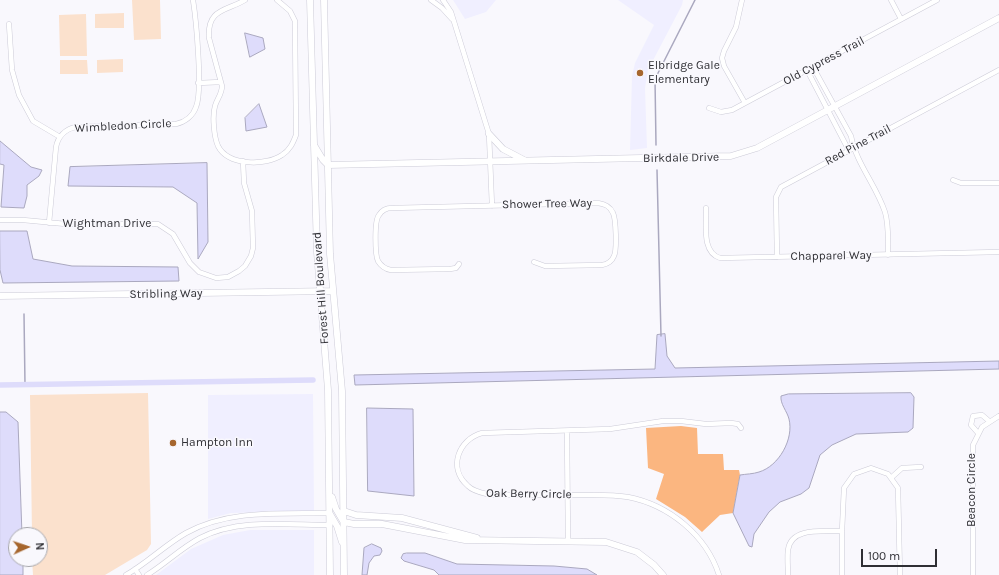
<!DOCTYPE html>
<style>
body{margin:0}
#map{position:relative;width:999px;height:575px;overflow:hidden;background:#f9f8fd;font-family:Karla,sans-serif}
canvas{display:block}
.north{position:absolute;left:8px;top:527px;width:40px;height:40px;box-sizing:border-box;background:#f9f8fd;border:1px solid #a8a8ad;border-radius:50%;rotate:87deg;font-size:11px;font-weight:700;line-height:16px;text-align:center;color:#2f2f34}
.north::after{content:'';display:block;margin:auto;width:14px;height:18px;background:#a6662e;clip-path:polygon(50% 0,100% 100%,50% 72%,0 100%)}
.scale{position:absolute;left:861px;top:549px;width:76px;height:18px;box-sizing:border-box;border:2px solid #2f2f34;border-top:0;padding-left:5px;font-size:12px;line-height:14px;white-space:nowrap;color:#2f2f34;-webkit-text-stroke:3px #f9f8fd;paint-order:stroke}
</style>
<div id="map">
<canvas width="999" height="575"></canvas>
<div class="north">N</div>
<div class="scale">100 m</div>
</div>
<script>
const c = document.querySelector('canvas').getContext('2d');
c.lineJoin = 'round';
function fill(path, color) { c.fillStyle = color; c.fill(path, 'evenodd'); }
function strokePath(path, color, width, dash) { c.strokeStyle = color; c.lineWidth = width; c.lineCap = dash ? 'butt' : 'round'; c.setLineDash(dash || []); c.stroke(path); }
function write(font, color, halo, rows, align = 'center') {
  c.font = font + ' Karla,sans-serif'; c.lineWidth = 3; c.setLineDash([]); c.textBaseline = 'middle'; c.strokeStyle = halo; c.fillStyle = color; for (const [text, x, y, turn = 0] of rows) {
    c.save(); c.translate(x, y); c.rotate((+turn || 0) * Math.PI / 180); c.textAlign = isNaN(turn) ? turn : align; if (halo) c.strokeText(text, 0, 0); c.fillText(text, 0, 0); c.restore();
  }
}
fill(new Path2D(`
 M453 0H496L486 12 465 19Z
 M618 0H683L682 5 648 70 645 88 647 148 630 150 632 76 635 63 654 25Z
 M313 394 314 511 231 513 208 519V395Z
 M250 530H314V575H156L191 549 223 535Z`), '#f0efff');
fill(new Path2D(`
 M132 0H160L161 39 134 40Z
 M124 13V28H95V14Z
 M86 14 87 56H60L59 15Z
 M123 59V72L97 73V60Z
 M60 60H87L88 74H60Z
 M148 393 151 544 147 550 105 575H33L32 559H40V535H32L30 395Z`), '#fbe1cd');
fill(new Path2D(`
 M681 426 697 428 698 454H723L724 470H739L740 475 733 513 720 515 702 532 685 517 656 499 664 474 648 468 646 428Z`), '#fbb680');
const water = new Path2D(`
 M245 33 263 38 265 49 250 57Z
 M259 104 267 127 246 131 245 118Z
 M0 141 31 167 42 170 39 176 27 185V196L24 208 1 207 4 165 0 164Z
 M207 163 208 242 198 259 197 203 173 187 68 186 70 167Z
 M0 231H27L33 259 72 266 178 267 179 281 3 283 0 270Z
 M665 334 667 356 675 368 999 361V369L355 385 354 375 655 369 657 335Z
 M911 393 914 397 913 428 908 432 856 434 832 445 820 455 809 488 801 494 780 502 769 512 754 534 752 547 749 546 733 513 740 475C746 474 753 474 759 472 779 466 794 439 789 419 787 411 780 404 781 396L788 394Z
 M367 408 413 409 414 496 368 491Z
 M0 412H6L18 422 22 535H16V559H23V575H0Z
 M372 544 381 548 382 551 380 555 374 556 369 563 367 575H362L364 548Z
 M407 553H425L457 564 554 566 587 569 597 575H439L434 570 404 561 401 558 403 554Z`);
fill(water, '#dedcfb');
strokePath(water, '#aaa8bf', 1);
strokePath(new Path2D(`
 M656 145 655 79 695 0
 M657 170 661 336
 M24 314 25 385`), '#aaa8bf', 1.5);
strokePath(new Path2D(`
 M0 385 313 380`), '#dedcfb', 5.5);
const street = new Path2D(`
 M245 0C227 11 207 8 209 38L222 86C222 94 217 99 215 106 212 116 214 137 218 146 228 166 266 166 282 155 290 150 293 143 296 135L295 21 290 11 277 0
 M431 0 442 8 452 19
 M443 0 451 12 489 134 492 206
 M742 0 736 27 724 51 722 58 724 66 745 103
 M891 0 901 19
 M9 24 12 70 19 95 33 121 60 137
 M813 67 851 136C856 163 876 185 885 212 889 225 888 241 888 255
 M807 70 847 147 853 148
 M198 83 221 82
 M709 108 721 112 732 110 937 0
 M953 180 961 183H999
 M706 208C707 224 701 252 720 258L999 252
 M0 220H23L66 224H158L173 234 190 263 199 272 216 278 228 277 239 271 245 266 251 256 253 248 252 211 244 183 243 161
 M49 223 56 147C58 137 65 129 76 127L176 124C185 122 193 116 196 107 203 91 196 19 193 0
 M777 257 776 197 781 187 999 70
 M459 264 456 268 450 269 391 270C385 269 381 266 378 261 375 255 374 221 379 215 382 210 386 208 392 208L598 203C605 204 610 206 613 213 616 219 617 250 614 256 612 261 608 264 602 265L545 266 534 262
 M567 431 568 541
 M978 433 971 425 973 416 982 415 989 421
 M892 477 902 468 921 467
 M135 569 139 575
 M126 575C147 563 165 545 186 533 229 509 282 514 330 513
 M147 575C165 564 181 548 200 538 239 518 288 525 330 525
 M719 575C706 535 669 505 628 497 611 494 594 495 577 495 548 495 520 495 491 495 483 493 474 492 468 486 447 468 459 439 482 433L610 429 663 421H681L706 424 731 423 738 424 741 428
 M788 575C788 567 787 558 788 550 791 526 825 532 842 531
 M842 575V531L844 488 854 474 871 468 888 474 898 488 900 575
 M973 575V445L982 427 999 416`);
const secondary = new Path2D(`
 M310 0 317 252 328 390 330 575
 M324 0 330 254 342 391 344 575
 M489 134 503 149 524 160
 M314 145 323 160 328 165 731 156 757 148 999 18
 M0 296 333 291
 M332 497 336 509 343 521
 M344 511 356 515 402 518 477 538
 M330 514 337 526 342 542
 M344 522 354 524H382L465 540 606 542 637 552 654 565 663 575`);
strokePath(street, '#cccbd7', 5.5);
strokePath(secondary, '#cccbd7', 7);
strokePath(street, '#fff', 4.5);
strokePath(secondary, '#fff', 6);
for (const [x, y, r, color] of [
 [640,73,4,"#a6662e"],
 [173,443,4,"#a6662e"]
]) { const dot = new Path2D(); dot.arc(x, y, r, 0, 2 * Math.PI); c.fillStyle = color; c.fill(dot); strokePath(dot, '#f9f8fd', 1.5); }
write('12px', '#2f2f34', '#f9f8fd', [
 ["Old Cypress Trail",824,61,-28],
 ["Wimbledon Circle",123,126,-3],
 ["Red Pine Trail",858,145,-28],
 ["Birkdale Drive",681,158,-1],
 ["Shower Tree Way",547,204,-1],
 ["Wightman Drive",107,224],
 ["Chapparel Way",831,256,-1],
 ["Forest Hill Boulevard",321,288,-94],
 ["Stribling Way",166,294,-1],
 ["Beacon Circle",972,490,-90],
 ["Oak Berry Circle",529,494,1]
]);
write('12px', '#2f2f34', '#f9f8fd', [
 ["Elbridge Gale",648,66],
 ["Elementary",648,80],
 ["Hampton Inn",181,443]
], 'left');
</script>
